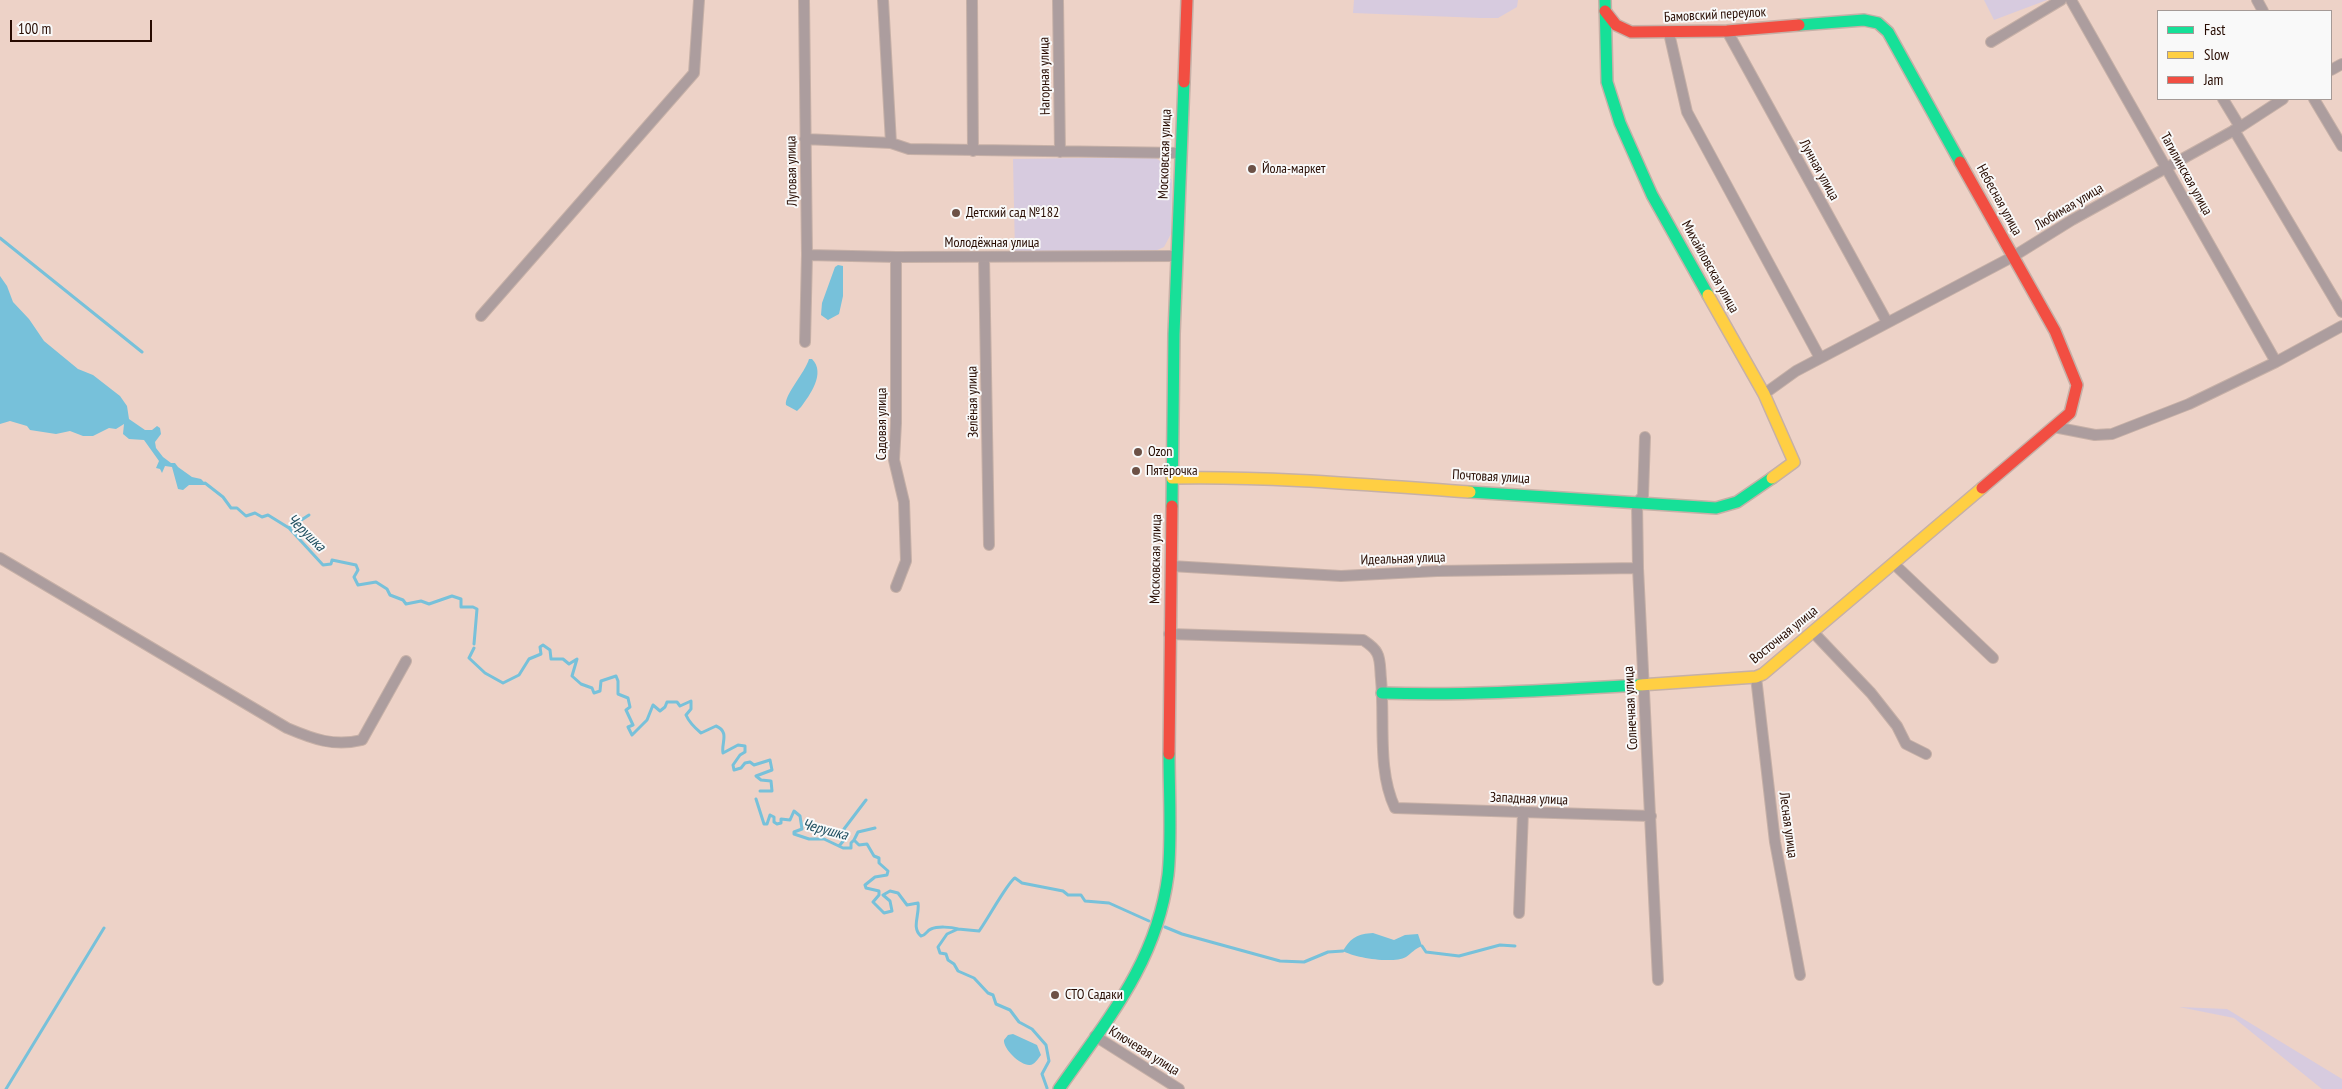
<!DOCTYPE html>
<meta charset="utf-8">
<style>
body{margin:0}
#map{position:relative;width:2342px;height:1089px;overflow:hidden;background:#edd2c7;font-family:"PT Sans Narrow",sans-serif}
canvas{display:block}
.legend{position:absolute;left:2157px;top:10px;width:175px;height:90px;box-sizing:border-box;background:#f9f9f9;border:1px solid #a59a96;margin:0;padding:6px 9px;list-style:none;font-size:15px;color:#270b01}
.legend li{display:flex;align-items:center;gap:10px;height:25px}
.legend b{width:25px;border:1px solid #a59a96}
.scale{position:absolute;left:10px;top:20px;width:142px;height:22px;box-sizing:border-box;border:2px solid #270b01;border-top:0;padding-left:6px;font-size:15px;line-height:18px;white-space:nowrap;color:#270b01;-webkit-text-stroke:4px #f9f9f9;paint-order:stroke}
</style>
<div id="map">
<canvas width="2342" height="1089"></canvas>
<ul class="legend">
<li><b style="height:6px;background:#16e098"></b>Fast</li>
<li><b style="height:6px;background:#ffcf43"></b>Slow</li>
<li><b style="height:6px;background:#f24e42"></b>Jam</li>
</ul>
<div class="scale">100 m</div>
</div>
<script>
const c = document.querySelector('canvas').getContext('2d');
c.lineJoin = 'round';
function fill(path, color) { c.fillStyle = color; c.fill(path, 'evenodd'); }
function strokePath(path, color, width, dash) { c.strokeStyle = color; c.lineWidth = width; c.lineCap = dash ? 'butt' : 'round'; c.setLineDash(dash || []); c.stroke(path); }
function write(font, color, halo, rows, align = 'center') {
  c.font = font + ' "PT Sans Narrow",sans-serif'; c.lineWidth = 4; c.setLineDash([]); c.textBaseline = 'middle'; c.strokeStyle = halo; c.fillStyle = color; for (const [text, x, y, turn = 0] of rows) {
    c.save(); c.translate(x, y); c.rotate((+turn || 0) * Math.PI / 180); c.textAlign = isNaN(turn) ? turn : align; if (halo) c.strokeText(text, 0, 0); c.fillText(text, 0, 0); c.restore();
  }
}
fill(new Path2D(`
 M1354 0H1518L1517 7 1498 18H1481L1353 13Z
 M1984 0H2047L1994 20Z
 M1155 157 1165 165 1172 181 1171 234 1164 247 1153 252 1015 253 1013 159Z
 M2179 1007 2227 1009 2342 1079V1089H2322L2234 1018Z`), '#d7cbdf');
fill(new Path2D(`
 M838 265 843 266V296L839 314 828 320 821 315 822 303 835 267Z
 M0 276 7 286 13 302 29 319 44 341 78 369 93 375 120 396 127 406 129 419 145 430H152L157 426 160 428 161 434 155 442 156 448 163 457 171 463H175L178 467 192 477 201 479 207 485H189L183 490 178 489 172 467 165 466 162 473 160 469 156 468 159 461 144 440 129 439 123 434 124 424 116 429 109 428 93 436H83L70 431 56 434 30 430 27 426 10 421 0 424Z
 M809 359H812C826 373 810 395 801 407L797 411 786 405C784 395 805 373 809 359Z
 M1373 933 1394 940 1405 935 1418 934 1422 946C1414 949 1412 953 1406 957 1393 964 1355 958 1343 951 1351 937 1358 934 1373 933Z
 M1013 1034 1037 1045 1041 1055C1038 1059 1034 1065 1030 1065 1021 1066 1003 1049 1004 1040L1008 1035Z`), '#77c1da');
strokePath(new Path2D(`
 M0 238 142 352
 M205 483 223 497 231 508H237L246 516 255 513 262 517 268 515 289 528 323 565 331 564 332 560 356 565 358 570 354 577 358 585 376 582 387 589 390 595 403 600 406 604 421 601 429 604 452 596 461 599V607H473L477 609 474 644
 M289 528 309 515
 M474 648 469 658 485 673 503 683 519 675 529 659 541 654 540 647 543 645 550 650 551 659H563L569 664 577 659 572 676 581 684 592 688 594 693 600 691 601 681 616 676 618 681V694L628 698 630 707 626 710 633 725 628 727 632 735 647 720 653 705 660 711 665 707 667 702H677L680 706 691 701V709L686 715C689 722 695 728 701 733L716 726C730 732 721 743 723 753L738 745 745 746V752L740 755 733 765 734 770 741 768 745 763 750 762 754 765 770 760 772 770 756 776 761 780 771 781 772 791H760
 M756 799 764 824H767L770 815 774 817V822L777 824 781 823V819L790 820 794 811 800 816 802 829 794 832V834L809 839H824L843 848H851V843L854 840 859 845 867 844 874 856 879 858V863L888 871 887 875 875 877 865 885 866 888 879 891V895L873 902 884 913 892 911 890 901 883 895 890 891 898 893 907 905 918 903C920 914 911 928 921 936 927 935 926 931 931 929 938 926 951 927 958 929L947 934 938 947 940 953 946 954 948 960 954 964 958 971 974 978 988 993 993 995 996 1004 1010 1010 1019 1022 1032 1029 1046 1045 1049 1061 1042 1074 1047 1088
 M854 840 858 832 875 828
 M839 846 845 839 844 829 866 800
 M1165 927 1182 934 1280 961 1304 962 1328 952 1343 951
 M958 929 979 931C986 922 1009 880 1015 878L1022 883 1063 891 1068 895H1081L1085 901 1109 903 1149 921
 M1422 946 1426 952 1459 956 1500 945 1515 946
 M6 1089 104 928`), '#77c1da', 3);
const street = new Path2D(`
 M804 0 807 255 805 342
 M883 0 891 143
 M972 0 973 151
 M1058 0 1060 152
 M2071 0 2276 362
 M2257 0 2263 11
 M1727 31 1887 322
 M1669 33 1687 112 1820 358
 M1991 42 2061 0
 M2331 70 2342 64
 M2223 99 2240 127
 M2314 99 2342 146
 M2234 130 2342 312
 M805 139 891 143 909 149 1180 153
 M807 255 896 257 1177 256
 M896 257V423L894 460 904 502 906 561 896 587
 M984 257 989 545
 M481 316 694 73 699 0
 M1764 394 1796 371 2014 256 2072 220 2240 127 2283 99
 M2054 427 2095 435 2112 434 2189 404 2276 362 2342 326
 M1645 437 1643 496 1637 503 1638 568 1658 980
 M0 558 287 728C313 739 334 747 362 740L406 661
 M1894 564 1993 658
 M1171 566 1341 576 1437 571 1638 568
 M1813 632 1871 693 1897 726 1906 744 1926 754
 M1169 634 1363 640C1369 644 1374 647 1377 653 1381 660 1380 671 1381 679 1385 721 1377 770 1395 808L1651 816
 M1756 677 1775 842 1800 975
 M1519 913 1523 812
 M1095 1036 1179 1089`);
const fast = new Path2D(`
 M1605 0 1607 82 1620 123 1652 195 1708 295
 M1799 25 1864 20 1878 23 1888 32 1960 162
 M1470 492 1716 508 1737 502 1772 478
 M1172 506 1174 334 1184 82
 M1382 693C1468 696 1554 690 1640 685
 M1059 1089C1107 1020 1157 962 1168 875 1172 839 1169 791 1169 754`);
const slow = new Path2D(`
 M1708 295 1764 394 1794 462 1772 478
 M1172 478C1271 476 1371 485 1470 492
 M1640 685 1756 677 1763 674 1982 488`);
const jam = new Path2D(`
 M1605 11 1616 25 1631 32 1727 31 1799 25
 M1184 82 1187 0
 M1960 162 2055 331 2077 385 2070 413 1982 488
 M1169 754 1172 506`);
strokePath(street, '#c6b0a7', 12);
strokePath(fast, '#c6b0a7', 14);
strokePath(slow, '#c6b0a7', 14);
strokePath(jam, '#c6b0a7', 14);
strokePath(street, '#ac9d9e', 10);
strokePath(fast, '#16e098', 11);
strokePath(slow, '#ffcf43', 11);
strokePath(jam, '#f24e42', 11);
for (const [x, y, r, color] of [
 [1252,169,5,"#6c5146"],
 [956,213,5,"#6c5146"],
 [1138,452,5,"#6c5146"],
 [1136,471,5,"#6c5146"],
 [1055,995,5,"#6c5146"]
]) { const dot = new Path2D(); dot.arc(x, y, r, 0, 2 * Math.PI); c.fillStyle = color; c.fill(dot); strokePath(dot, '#f9f9f9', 2); }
write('14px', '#270b01', '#f9f9f9', [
 ["Бамовский переулок",1715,15,-3],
 ["Нагорная улица",1045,76,-91],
 ["Московская улица",1165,154,-88],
 ["Лунная улица",1819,170,61],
 ["Луговая улица",792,171,-91],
 ["Тагилинская улица",2186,174,61],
 ["Небесная улица",1999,200,61],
 ["Любимая улица",2069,207,-31],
 ["Молодёжная улица",992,243],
 ["Михайловская улица",1710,267,61],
 ["Зелёная улица",973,402,-91],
 ["Садовая улица",882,424,-90],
 ["Почтовая улица",1491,477,3],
 ["Московская улица",1156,559,-89],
 ["Идеальная улица",1403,559,-2],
 ["Восточная улица",1784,635,-39],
 ["Солнечная улица",1631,708,-93],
 ["Западная улица",1529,799,2],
 ["Лесная улица",1788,825,82],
 ["Ключевая улица",1144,1051,32]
]);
write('14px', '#270b01', '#f9f9f9', [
 ["Йола-маркет",1262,169],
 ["Детский сад №182",966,213],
 ["Ozon",1148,452],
 ["Пятёрочка",1146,471],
 ["СТО Садаки",1065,995]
], 'left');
write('italic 15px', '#1c4d5e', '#f9f9f9', [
 ["Черушка",306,533,44],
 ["Черушка",825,830,15]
]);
</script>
